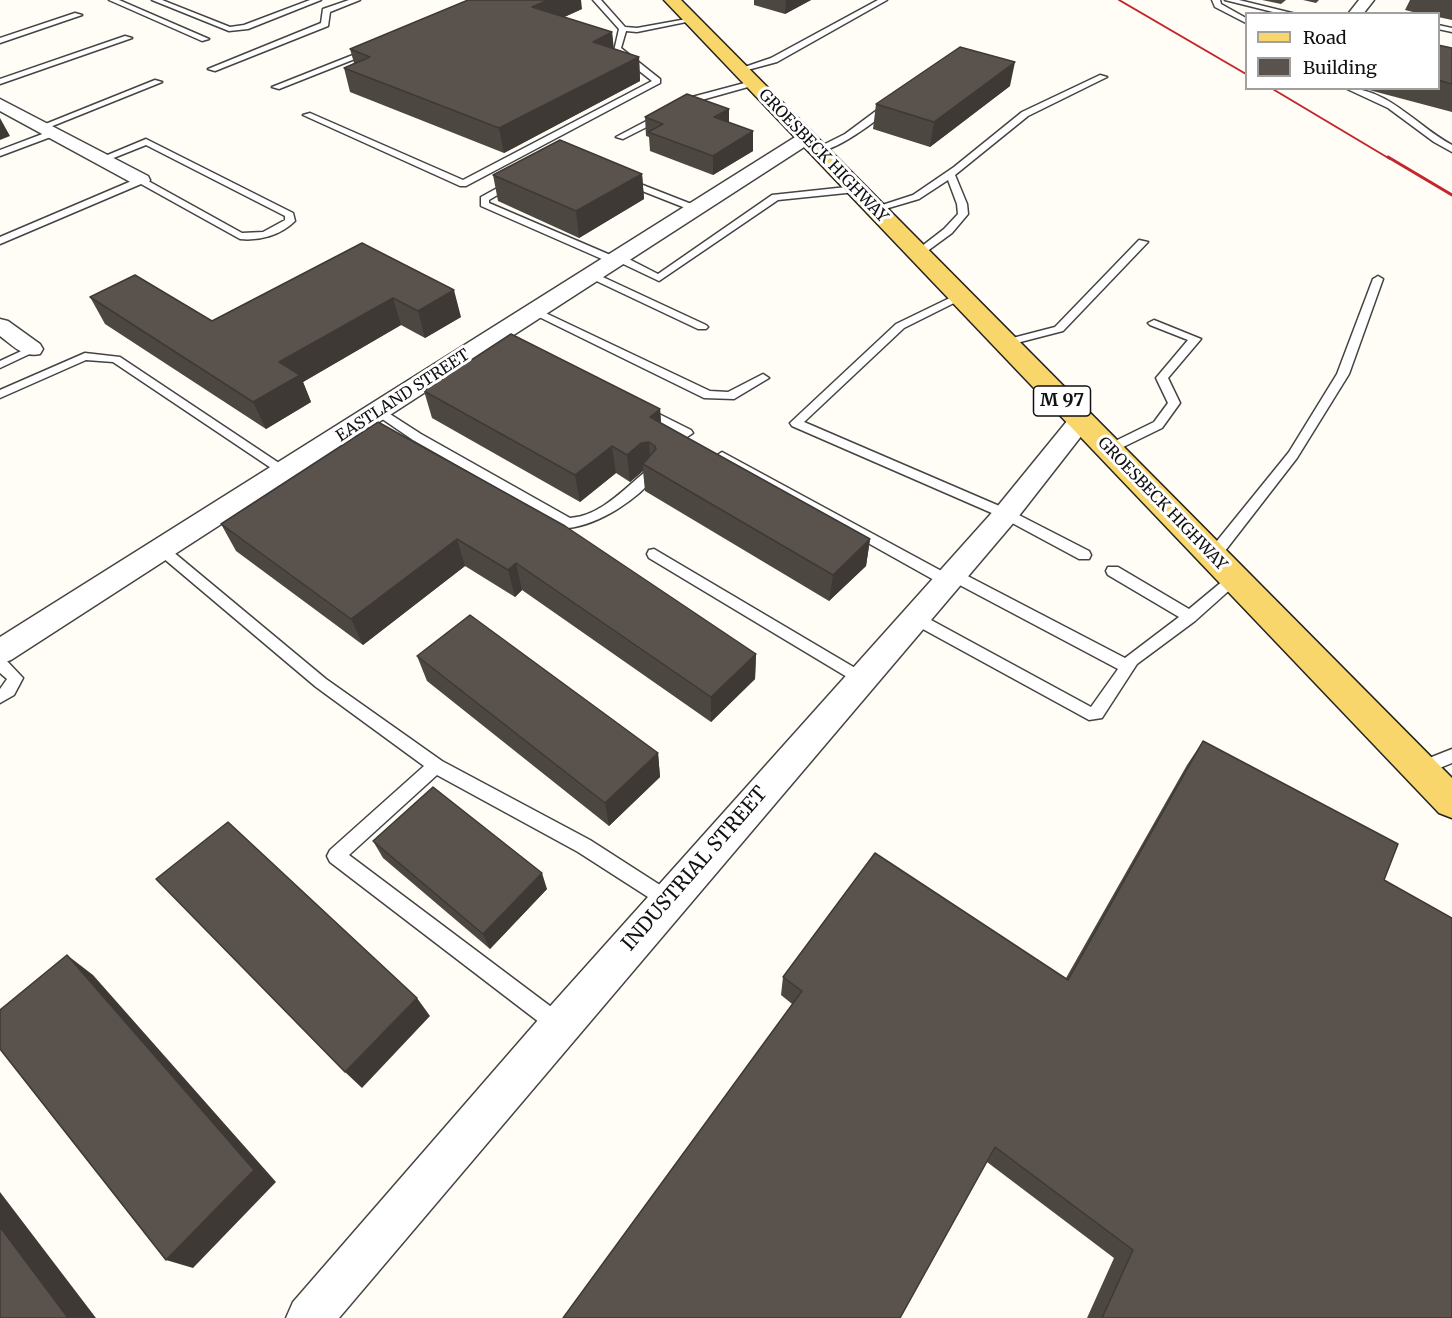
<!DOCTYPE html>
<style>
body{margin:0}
#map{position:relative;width:1452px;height:1318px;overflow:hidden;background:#fffdf5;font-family:Merriweather,serif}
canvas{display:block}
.legend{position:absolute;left:1245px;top:12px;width:195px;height:78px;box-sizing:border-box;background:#fff;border:2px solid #a0a0a0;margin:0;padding:8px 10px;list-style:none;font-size:18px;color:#111}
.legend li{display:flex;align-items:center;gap:12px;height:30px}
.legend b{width:30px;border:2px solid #a0a0a0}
</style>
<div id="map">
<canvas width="1452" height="1318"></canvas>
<ul class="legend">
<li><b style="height:8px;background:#f9d66b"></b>Road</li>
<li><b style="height:16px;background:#5a524d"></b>Building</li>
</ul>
</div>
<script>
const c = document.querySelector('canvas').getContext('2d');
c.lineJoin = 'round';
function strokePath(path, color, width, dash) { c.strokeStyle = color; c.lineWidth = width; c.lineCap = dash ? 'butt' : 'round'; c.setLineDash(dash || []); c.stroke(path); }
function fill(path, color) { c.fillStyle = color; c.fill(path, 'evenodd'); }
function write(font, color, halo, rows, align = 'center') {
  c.font = font + ' Merriweather,serif'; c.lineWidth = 6; c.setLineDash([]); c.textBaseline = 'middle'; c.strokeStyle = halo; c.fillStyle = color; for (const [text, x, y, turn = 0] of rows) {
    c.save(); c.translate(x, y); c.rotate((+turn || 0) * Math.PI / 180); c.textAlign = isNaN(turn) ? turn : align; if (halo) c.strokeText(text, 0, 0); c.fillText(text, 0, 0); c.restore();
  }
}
const lane = new Path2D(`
 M109 0H119L209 39 202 41Z
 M152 0H162L230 27 244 25 310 0H321L248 29 229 31Z
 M349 0H360L330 12 328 26 215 71 208 69 321 23 323 9Z
 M593 0H601L625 27 637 28 692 18 696 20 637 32 626 31 621 48 660 79V83L466 186H460L303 115 310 113 463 180 652 81 614 51 619 29Z
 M878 0H887L777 62 740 72 736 70 771 58Z
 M1212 0H1220L1221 4 1246 18V23L1215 7Z
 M1225 0H1239L1296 14H1281Z
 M75 13 82 15 0 43V38Z
 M1438 25 1452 28V32L1438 29Z
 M125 36 132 38 0 84V79Z
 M368 49 375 51 279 89 272 87Z
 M1100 75 1107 77 1028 116 955 175 967 204 968 214 952 233 922 255 913 253 944 229 958 214 957 204 948 180 919 199 875 212 870 209 913 195 954 167 1022 112Z
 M155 80 162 82 45 129 38 127Z
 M752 81H755V85L698 101 623 139 616 137 692 97Z
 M1345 88C1389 88 1416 126 1452 145V152L1434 142 1388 108Z
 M888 102 895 104C884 116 827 159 813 150L845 134Z
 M53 130 57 133 56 135 0 156V150Z
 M146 139 293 213 295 221C281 235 260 241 240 239L141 184 0 244V237L141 177 242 233 263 232 285 220V216L146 145 106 161 98 159Z
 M625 178 699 207 701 209 693 211 622 183V179Z
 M510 181 518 183 489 200V203L615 257 623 256 658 274 772 195 856 186 861 189 856 192 778 200 659 281 619 262 611 263 481 206V197Z
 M1139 240 1148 242 1063 331 1005 346 1001 345V341L1055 327Z
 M592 272 706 325 708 327 706 329H698L588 277 587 275Z
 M1378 276 1383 279 1349 374 1297 458 1218 560H1208L1206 556 1208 552 1289 452 1337 374 1373 279Z
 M960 293 964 294V298L904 328 804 422 1011 511 1089 551 1091 555 1089 559H1079L1001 517 792 426 790 423 896 324Z
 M535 308 710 391 728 392 763 374 769 378 734 399 704 398 531 313 530 311Z
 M1154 320 1201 339 1168 378 1180 403 1162 428 1113 452H1105L1103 449 1105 446 1154 422 1168 403 1156 378 1188 340 1150 325 1148 323Z
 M32 346 36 347V351L0 368V361Z
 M85 353 120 357 291 471 285 475 280 474 113 362 86 360 0 398V390Z
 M643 406 691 430 693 433 687 437 683 436 639 413V407Z
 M379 407 421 434 570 518C600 516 623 490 645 472L650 471 656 475C639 499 598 525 568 528L413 440 375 414 373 411Z
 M722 452 947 574 953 570 958 571 1125 658 1179 617 1108 575 1106 571 1108 567H1118L1189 609 1230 575H1240L1242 579 1195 621 1137 664 1102 718 1089 720 910 622 908 618 910 614H920L1091 707 1118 669 954 582 948 586 943 585 718 459 716 456Z
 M161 544 166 546 326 679 442 761 590 840 674 894 677 900 674 906 668 908 662 906 578 852 437 775 349 855 566 1018 569 1025 566 1032 559 1035 552 1032 330 862 327 856 330 850 424 766 316 687 156 552 154 549 156 546Z
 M654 549 867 675 870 679 867 683H857L649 558 647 554 649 550Z
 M0 657 5 659 23 678 14 695 0 703V689L7 679 0 673Z
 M1452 749V763L1420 776 1414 774 1412 769 1414 764Z`);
const street = new Path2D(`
 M1359 0H1374L1363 14H1348Z
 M0 99 148 176 150 180 148 184H134L0 111Z
 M806 133 812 134 815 138 812 142 11 660 0 664V637L800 134Z
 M0 319 8 321 40 344 43 349 40 354C24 358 13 346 0 336Z
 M1081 413 1090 415 1093 421 1015 521 339 1318H286L293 1302 545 1012 997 507 1072 415Z`);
const primary = new Path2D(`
 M664 0H681L1452 778V818L1439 813Z`);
strokePath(lane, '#444', 3);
strokePath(street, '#444', 3);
strokePath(primary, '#222', 3);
fill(lane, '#fff');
fill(street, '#fff');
fill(primary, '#f9d66b');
strokePath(new Path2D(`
 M1119 0 1246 74
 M1271 88 1390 159`), '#c4262e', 2);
strokePath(new Path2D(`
 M1388 157 1452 195`), '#c4262e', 3);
fill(new Path2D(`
 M753 0H811L785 14 754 5V0Z
 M1262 0H1286L1281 4Z
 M1303 0H1319L1316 3Z
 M1410 0H1452V20L1438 17V14H1421L1405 10Z
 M582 9 564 17 612 32 614 49 639 57 640 81 504 153 350 92 344 68 354 63 350 49Z
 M1438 45 1452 48V112L1369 90 1370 88H1438Z
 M1010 86 930 147 873 129 876 104Z
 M729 109V123L753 131V151L713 175 650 151 649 137 646 136 645 117Z
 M642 174 644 199 579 238 498 201 493 175Z
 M362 243 461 317 425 338 401 325 303 382 311 402 266 429 105 324 90 297 212 321Z
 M424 391 660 409 661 423 870 539 866 566 829 601 645 491 643 471 630 482 616 473 580 502 432 418Z
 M378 422 756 654 755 679 711 722 522 590 515 597 465 566 363 645 236 551 221 524Z
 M417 656 658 753 660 777 609 826 427 681Z
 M1203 741 1384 880 1452 1318H1087L1114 1258 987 1162 781 995 783 977 1066 978 1187 765Z
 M373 841 547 889 490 949 383 858Z`), '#4d4742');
fill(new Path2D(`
 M548 0H581L582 9 536 30 532 7Z
 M786 0H811L785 14Z
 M612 32 614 56 593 42Z
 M639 57 640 81 504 153 499 128Z
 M1015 62 1010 86 930 147 934 122Z
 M729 109V128L714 117Z
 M0 118 10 136 0 140Z
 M753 131V151L713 175V156Z
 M642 174 644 199 579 238 576 211Z
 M454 290 461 317 425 338 418 311Z
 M393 298 401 325 303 382 311 402 266 429 253 402 279 362Z
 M660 409 662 436 650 417Z
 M649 442 651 469 643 464V471L630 482 627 455 641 443Z
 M612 446 616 473 580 502 575 475Z
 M457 539 465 566 363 645 351 619Z
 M870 539 866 566 829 601 833 575Z
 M516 563 522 590 515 597 508 570Z
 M756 654 755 679 711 722V697Z
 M658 753 660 777 609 826 605 803Z
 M542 873 547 889 490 949 483 934Z
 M67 955 93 975 276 1182 193 1268 166 1260Z
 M417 998 430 1016 362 1088 345 1072Z
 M0 1192 96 1318H68L0 1227Z`), '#3f3936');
const building = new Path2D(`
 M468 0H548L532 7 612 32 593 42 639 57 499 128 344 68 370 57 350 49Z
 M1438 45 1452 48V84L1438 80Z
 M960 47 1015 62 934 122 876 104Z
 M687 94 729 109 714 117 753 131 713 156 648 132 663 124 645 117Z
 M560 140 642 174 576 211 493 175Z
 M362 243 454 290 418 311 393 298 279 362 300 375 253 402 90 297 135 275 212 321Z
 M511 334 660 409 650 417 870 539 833 575 643 464 656 449 655 446 649 442 641 443 627 455 612 446 575 475 424 391Z
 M378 422 565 526 756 654 711 697 516 563 508 570 457 539 351 619 221 524Z
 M470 615 658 753 605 803 417 656Z
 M1203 741 1398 844 1384 880 1452 918V1318H1102L1133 1250 995 1147 900 1318H563L802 991 783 977 875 853 1068 980Z
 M433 787 542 873 483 934 373 841Z
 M228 822 417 998 345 1072 156 879Z
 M67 955 254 1170 166 1260 0 1049V1010Z
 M0 1227 68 1318H0Z`);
fill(building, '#5a524d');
strokePath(building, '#3f3936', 1.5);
write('16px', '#111', '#fff', [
 ["GROESBECK HIGHWAY",823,156,46],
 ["EASTLAND STREET",403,396,-33],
 ["GROESBECK HIGHWAY",1162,504,46]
]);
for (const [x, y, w] of [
 [1062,401,57]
]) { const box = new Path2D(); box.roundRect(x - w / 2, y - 15, w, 30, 4.5); c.fillStyle = '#fff'; c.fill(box); strokePath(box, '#111', 1.5); }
write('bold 18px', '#111', null, [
 ["M 97",1062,401]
]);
write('20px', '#111', '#fff', [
 ["INDUSTRIAL STREET",695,869,-49]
]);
</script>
